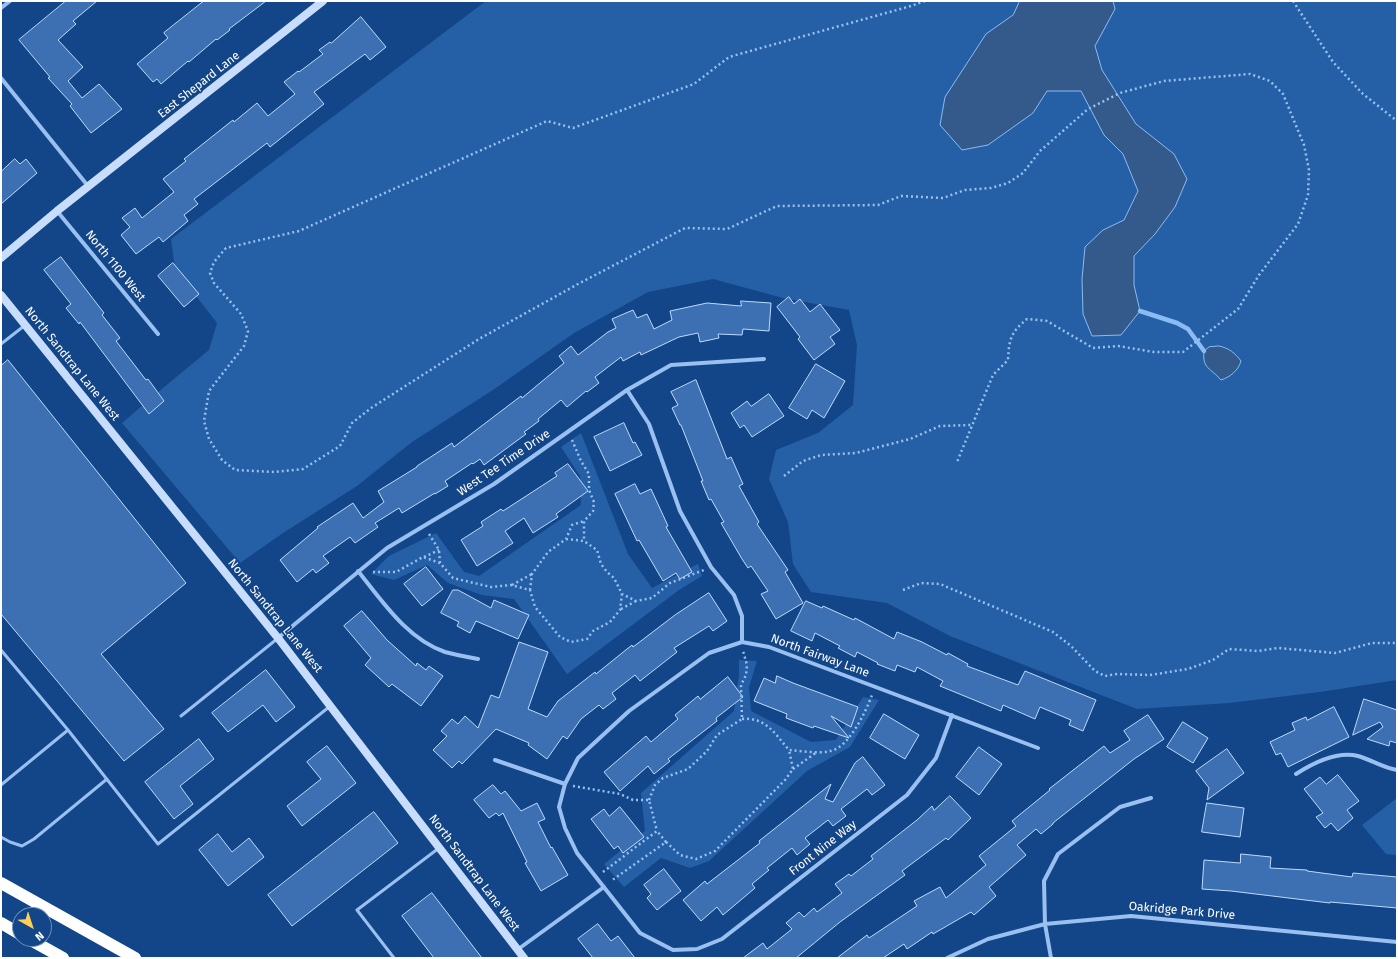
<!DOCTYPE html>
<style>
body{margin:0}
#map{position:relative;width:1398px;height:959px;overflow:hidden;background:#134688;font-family:"Fira Sans",sans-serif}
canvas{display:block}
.frame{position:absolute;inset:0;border:2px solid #fff;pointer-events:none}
.north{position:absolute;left:12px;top:907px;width:40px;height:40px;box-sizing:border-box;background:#134688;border:1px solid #7190b8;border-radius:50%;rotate:141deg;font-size:11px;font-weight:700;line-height:16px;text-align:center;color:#fff}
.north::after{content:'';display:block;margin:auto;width:14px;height:18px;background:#ffcf58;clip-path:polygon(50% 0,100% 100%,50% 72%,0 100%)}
</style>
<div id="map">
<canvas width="1398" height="959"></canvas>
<div class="frame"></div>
<div class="north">N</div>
</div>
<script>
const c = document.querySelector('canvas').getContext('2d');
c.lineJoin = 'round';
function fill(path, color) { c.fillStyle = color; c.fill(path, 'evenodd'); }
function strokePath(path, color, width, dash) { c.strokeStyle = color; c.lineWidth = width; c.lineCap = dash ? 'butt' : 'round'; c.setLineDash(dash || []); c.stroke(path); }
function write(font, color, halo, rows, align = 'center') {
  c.font = font + ' "Fira Sans",sans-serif'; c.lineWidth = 3.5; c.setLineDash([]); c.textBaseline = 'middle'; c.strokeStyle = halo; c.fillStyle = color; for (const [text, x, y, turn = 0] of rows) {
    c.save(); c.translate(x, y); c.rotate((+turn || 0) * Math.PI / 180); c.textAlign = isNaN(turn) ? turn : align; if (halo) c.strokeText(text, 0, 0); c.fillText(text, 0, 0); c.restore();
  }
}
fill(new Path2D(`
 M486 1H1397V680L1320 692 1229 703 1137 709 950 636 887 603 811 592 793 564 788 522 769 479 776 450 818 433 853 405 857 345 849 310 783 298 713 279 648 292 574 333 493 390 412 442 357 486 283 533 240 563 122 423 169 383 209 350 217 323 175 269 171 239Z
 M581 433 628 554 652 588 698 564 702 576 679 590 567 674 514 599 482 595 448 583 427 565 394 580 371 574 389 556 436 533 464 572 479 576 581 505 580 476 561 447Z
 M739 660 757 661 749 687 751 711 811 742 836 740 863 697 879 700 850 747 807 771 709 861 690 868 661 858 624 887 604 864 645 831 641 793 734 711 739 675Z
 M1397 798V855L1386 854 1362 825Z`), '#2560a7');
const water = new Path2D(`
 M1020 1H1113L1115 9 1095 46 1102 70 1136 124 1174 154 1187 179 1175 207 1155 234 1134 256V285L1140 311 1121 335 1092 336 1083 314 1082 279 1085 247 1103 230 1124 220 1138 191 1123 154 1104 135 1081 91H1047L1033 113 988 145 962 150 940 125 945 97 986 34 1013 15Z
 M1219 346C1229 348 1235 353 1241 361 1238 371 1230 377 1221 380 1211 368 1202 369 1204 351L1209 347Z`);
fill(water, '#345a8b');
strokePath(water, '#8bbbf3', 1);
strokePath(new Path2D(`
 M1140 311 1177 323 1188 329 1204 351`), '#8bbbf3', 4.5);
const building = new Path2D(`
 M66 1H97L73 21 76 24 58 40 83 67 68 81 82 98 99 84 122 109 91 133 70 106 72 104 48 78 50 77 19 40Z
 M204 1H266L229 29 230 30 217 40 216 39 189 62 188 61 161 84 157 79 153 82 137 64 168 38 164 33Z
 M361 17 386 47 370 60 365 54 314 92 324 104 270 147 267 143 194 199 198 204 184 215 188 221 163 242 159 237 136 254 121 235 130 227 122 218 135 208 142 218 174 192 163 179 186 161 184 159 233 120 234 122 257 103 268 116 295 94 284 82 298 71 299 72 323 54 319 50 330 42 331 43Z
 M15 159 20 164 26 159 37 173 1 204V172Z
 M61 257 104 313 102 315 120 338 116 341 146 380 148 379 164 401 149 414 80 322 79 324 66 308 71 304 44 270Z
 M173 263 199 294 184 307 158 276Z
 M789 297 794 304 800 299 810 312 820 304 840 330 830 337 835 344 814 360 798 339 800 337 777 307Z
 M741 301 771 303 769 331 743 329 742 335 718 334 719 338 700 342 698 333 679 337 641 355 640 352 623 361 621 357 595 377 599 383 587 392 586 391 567 407 561 400 538 419 539 421 524 432 526 434 484 465 480 459 473 464 472 463 445 481 448 486 435 494V493L402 513 399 508 375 523 378 527 355 543 350 537 323 556 329 563 316 573 313 569 297 582 280 560 318 528 317 527 353 503 363 518 384 502 378 491 417 467V466L452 443 454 447 521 396 522 398 564 363 559 356 571 346 578 355 608 332 616 328 612 319 633 310 637 318 647 314 654 329 672 320 670 311 707 303 741 306Z
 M8 360 186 583 101 654 164 729 124 761 1 614V366Z
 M816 364 845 381 824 418 812 410 807 419 789 408Z
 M696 380 727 459 731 457 743 484 739 486 759 522 757 524 788 570 785 572 803 603 776 619 761 594 768 591 751 566 748 568 742 559 721 523 724 522 711 499 709 500 701 481H703L681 425H680L672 408 678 405 671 392Z
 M769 394 784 416 752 437 744 425 740 428 731 413 747 401 751 406Z
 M624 423 633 443 635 442 642 455 610 471 594 437Z
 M568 464 588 491 556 514 558 517 533 533 524 518 505 531 513 543 477 566 461 540 483 526 481 522 501 509 503 511 557 476 555 473Z
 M635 484 640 494 651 489 668 526 666 527 692 572 680 579 676 573 663 581 639 540 637 541 615 494Z
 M426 567 443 589 422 606 404 584Z
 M453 590H458L491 608 494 600 529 615 518 639 476 621 470 633 457 626 459 622 441 613Z
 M709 593 727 621 713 631 709 626 674 648 677 652 640 681 635 675 612 693 616 699 603 709 599 705 581 719 567 739 563 736 547 759 528 745 529 743 496 729 462 764 459 761 452 768 433 750 447 736 441 731 452 719 458 724 465 716 478 728 491 695 499 698 519 642 548 652 528 709 547 717 558 701 595 672 596 674 632 645 633 647 675 615Z
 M806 601 822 608 823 606 854 620 855 618 894 639 897 632 922 642 947 655 948 653 968 664 967 666 1018 685 1025 671 1096 700 1083 731 1069 725 1071 720 1040 707 1035 719 1003 705 1001 711 940 686 943 681 917 667 915 672 897 665 895 671 877 664 878 663 857 652 855 657 838 648 840 646 815 633 812 641 791 631Z
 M362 611 387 640 416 666 417 663 426 670 429 666 443 676 421 706 392 684 389 687 365 665 371 658 344 626Z
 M266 670 295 707 276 722 263 705 228 732 212 713Z
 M777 676 793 683 858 707 851 727 831 716 849 738 814 726 813 728 786 718 787 714 754 701 764 678 775 683Z
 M728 677 743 697 716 718 717 721 668 759 670 761 654 774 648 766 620 791 604 772 646 736 651 742 678 719 675 715 698 696 700 699Z
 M1364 699 1397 710V743L1390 741 1389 746 1367 739 1383 727 1380 722 1353 735Z
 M1334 707 1349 737 1288 767 1281 753 1276 755 1270 742 1295 730 1292 723 1306 717 1307 720Z
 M884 714 919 735 905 759 870 738Z
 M1148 715 1164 739 1134 759 1053 823V824L1041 834 1036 829 1017 845 1026 855 989 887 996 896 974 915 971 912 933 934 932 932 907 949 904 944 883 958H837L867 935 869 938 917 906 914 901 940 887 946 898 986 865 979 856 1016 826 1012 821 1050 790 1049 789 1104 746 1110 753 1130 740 1124 731Z
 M1183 722 1208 738 1193 763 1167 747Z
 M199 739 214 759 180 786 193 804 174 819 145 782Z
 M327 746 356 783 302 826 287 806 321 779 307 762Z
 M979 747 1002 764 979 795 956 777Z
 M1227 749 1244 773 1207 800 1209 788 1196 771Z
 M863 757 885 785 872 795 867 789 841 809 846 816 833 826 828 820 805 838 810 844 797 855 792 848 767 868 769 870 752 884 755 888 723 915 717 907 701 921 683 900 705 881 707 884 760 843 759 841 831 784 825 799 833 802 855 763Z
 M1338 775 1359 801 1347 810 1353 818 1338 831 1331 823 1325 828 1316 817 1323 813 1304 789 1320 777 1326 784Z
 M493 785 501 794 505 791 521 811 537 803 545 819 538 822 551 848 552 847 568 875 541 891 525 863 527 862 503 813 499 816 496 813 489 818 474 800Z
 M950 796 971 818 948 840 946 838 902 871 905 875 840 922 796 958H743L763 943 767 949 792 929 786 923 799 912 804 917 814 908 817 912 842 893 835 884 849 874 851 876 873 859 871 856 917 820 932 806 934 810Z
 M1207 803 1244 808 1240 837 1202 832Z
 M620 807 644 837 623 853 618 846 614 849 591 819 604 809 609 816Z
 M374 812 398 843 292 926 268 895Z
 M218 834 232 852 249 838 264 857 228 886 199 850Z
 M1241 854 1271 857 1270 868 1307 870V871L1352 877 1353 873 1397 877V908L1330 902V903L1231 891 1202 889 1204 860 1240 863Z
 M664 869 681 891 657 910 647 898 651 894 644 885Z
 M432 893 482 958H434L402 916Z
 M598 924 611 941 618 936 635 958H593L578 939Z`);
fill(building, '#3c70b2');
strokePath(building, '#bfdafb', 1);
strokePath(new Path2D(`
 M925 1 911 6 729 57 694 84 573 128 547 121 299 231 226 248 214 262 210 273 214 283 241 314 248 331 244 346 209 391 204 421 209 439 222 460 235 470 275 472 303 469 340 446 352 423 371 408 479 339 578 284 685 228 727 229 777 206 878 205 901 196 943 198 965 190 991 188 1008 183 1023 173 1040 151 1088 109 1120 93 1164 81 1250 74 1270 81 1283 94 1304 145 1309 170 1308 195 1298 224 1259 275 1238 309 1183 352H1154L1118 346 1093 348 1047 321 1027 319C1011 332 1009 339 1008 360L993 375 957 462
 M1293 1 1333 62 1363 94 1397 121
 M572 440 581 461 589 474V490L594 502 593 511 584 521V541
 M784 476 803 461 821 455 856 453 910 439 940 426 971 425
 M429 534 439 550 440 563
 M566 539 584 541 597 550 601 564 607 572 614 578 622 594 636 601 652 598 670 583 704 570
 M424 557 439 550
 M373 572H396L423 557 440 563 453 578 491 587 511 585 530 590 535 607 560 637 571 642 587 639 593 631 610 622 620 610 622 594
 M512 585 532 574
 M530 590 532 574 548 552 566 539 572 525 584 521
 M903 590 921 583 940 584 1053 632 1071 646 1095 671 1105 676 1117 674 1150 675 1188 669 1213 660 1229 649 1258 651 1278 648 1335 653 1372 643H1397
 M621 609 636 601
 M742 719C766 717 775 734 789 750 802 751 818 754 830 751 849 748 866 711 872 695
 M793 769 817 752
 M573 786 620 794 633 800H649L657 831
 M649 800 655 785 663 778 688 769 707 751 717 735 742 719 741 685 746 675 747 665 743 651
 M666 842 680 855 696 859 715 851 785 780 793 769 789 750
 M603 872 657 831 666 842 611 881`), '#99c0f0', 2.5, [2, 3]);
strokePath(new Path2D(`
 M1 344 24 326
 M1 650 68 730 158 844 329 707
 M181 716 277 639
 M1 785 68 730
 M1 837 10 842 22 846 34 839 107 779
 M394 958 357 910 439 848`), '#99c0f0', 3);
strokePath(new Path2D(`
 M1 8 10 1
 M1 78 88 186
 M57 211 158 334
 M627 390 649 424 680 511 711 567 734 595 742 616V642
 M358 571C382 601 407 639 445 652 456 655 467 657 478 659
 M278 638 387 548 494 484 627 390 671 365 764 359
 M952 715 936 758 907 795 722 939 697 949 673 950 640 933 577 853 565 828 559 807 565 784 578 758 629 711 709 653 742 642 769 647 1038 748
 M495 760 565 784
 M1296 774C1313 763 1338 751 1358 756 1372 760 1383 768 1397 770
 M517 950 604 887
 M947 958 988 939 1045 924 1131 916 1397 942
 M1051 958 1045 924 1044 881 1058 854 1120 807 1151 798`), '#99c0f0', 4);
strokePath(new Path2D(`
 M1 258 57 211 323 1
 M1 295 278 638 524 958`), '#c7ddfb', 8);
strokePath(new Path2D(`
 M1 883 135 958
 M1 923 20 934
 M29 939 63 958`), '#fff', 12);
write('12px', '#fff', '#134688', [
 ["East Shepard Lane",199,85,-38],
 ["North 1100 West",115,266,51],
 ["North Sandtrap Lane West",72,364,51],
 ["West Tee Time Drive",504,463,-34],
 ["North Sandtrap Lane West",275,616,51],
 ["North Fairway Lane",820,656,20],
 ["Front Nine Way",823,848,-38],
 ["North Sandtrap Lane West",474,873,53],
 ["Oakridge Park Drive",1182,911,5]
]);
</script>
